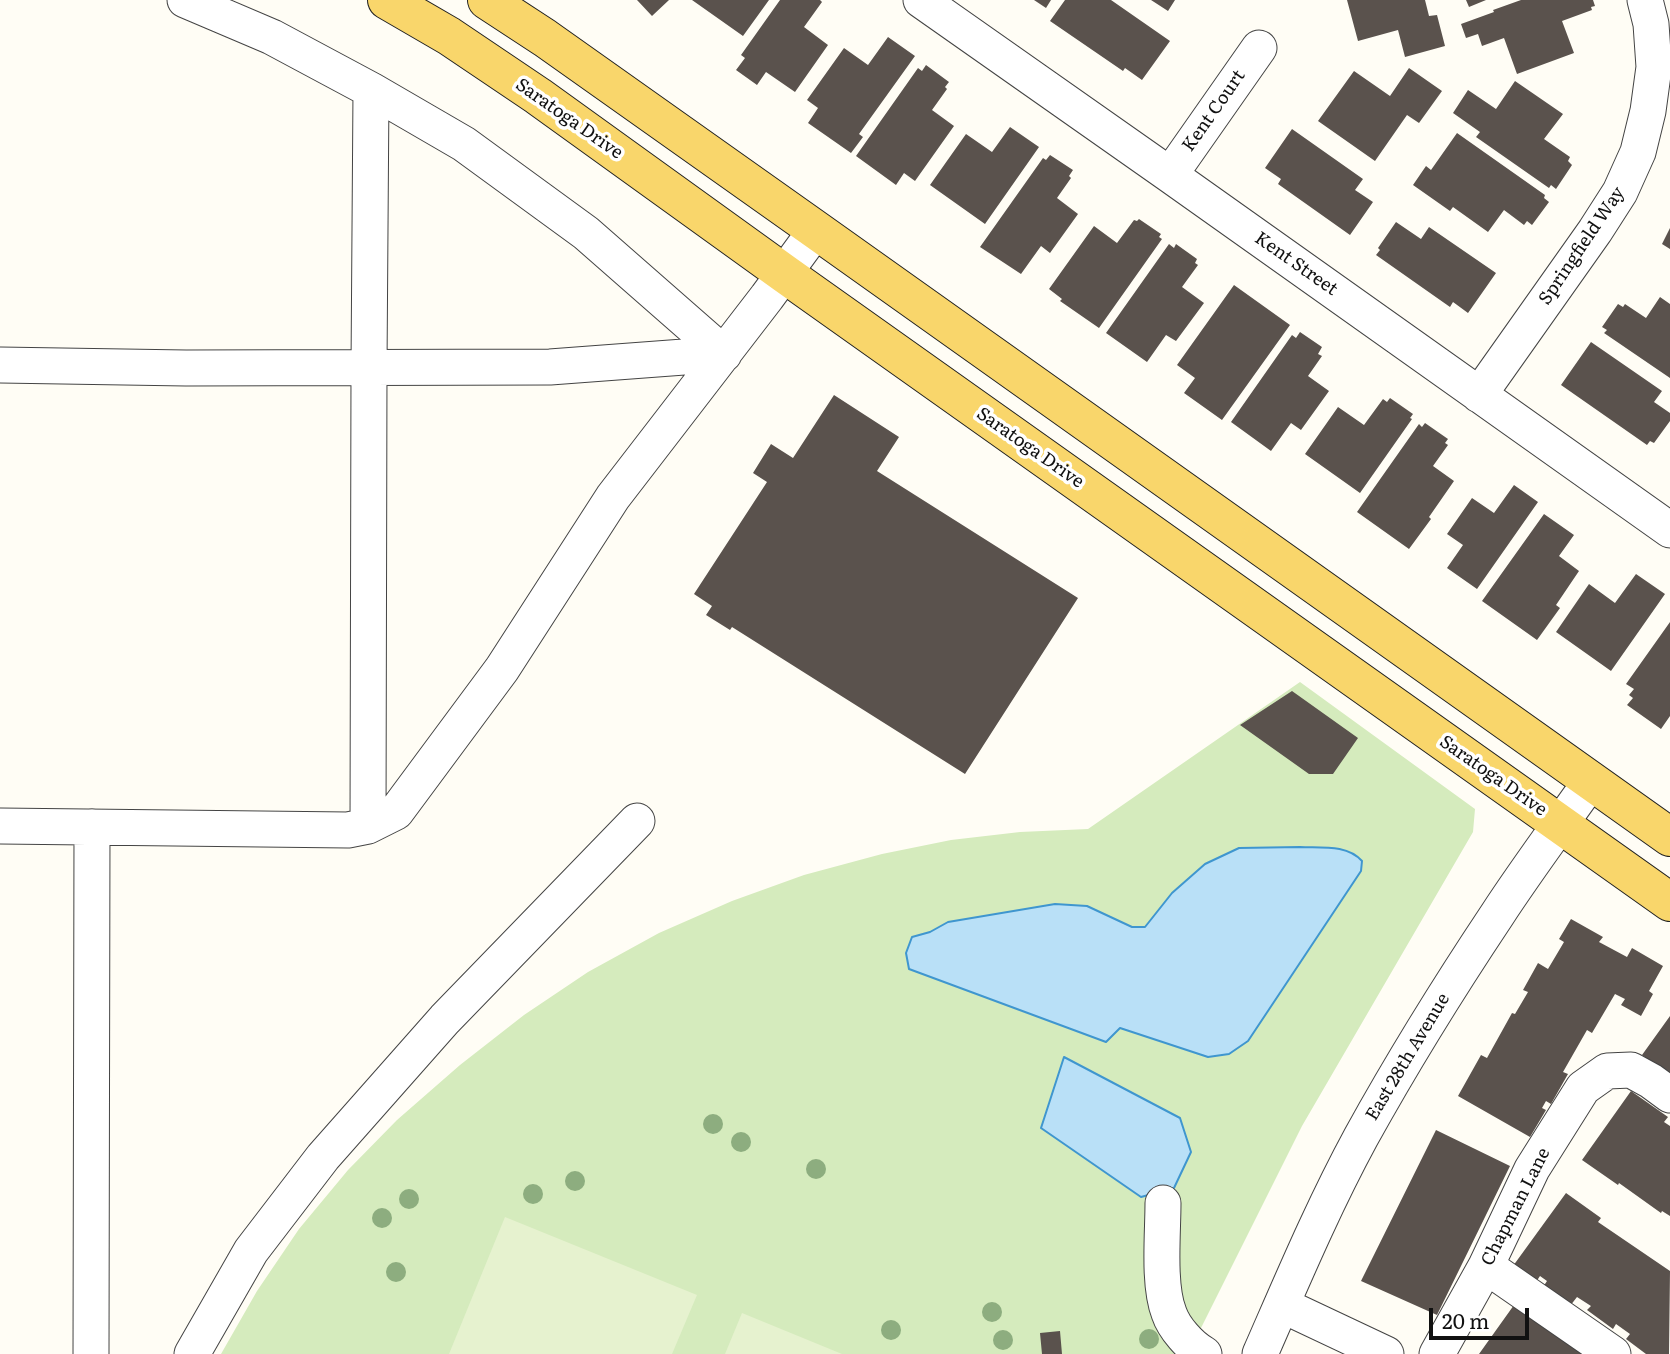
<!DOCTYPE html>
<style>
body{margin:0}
#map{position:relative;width:1670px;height:1354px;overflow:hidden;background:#fffdf5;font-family:Literata,serif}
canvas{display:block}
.scale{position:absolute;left:1429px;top:1308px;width:100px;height:32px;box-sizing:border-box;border:4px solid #111;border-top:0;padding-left:9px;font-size:21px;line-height:24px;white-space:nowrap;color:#111;-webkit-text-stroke:5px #fff;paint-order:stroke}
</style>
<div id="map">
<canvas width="1670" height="1354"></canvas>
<div class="scale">20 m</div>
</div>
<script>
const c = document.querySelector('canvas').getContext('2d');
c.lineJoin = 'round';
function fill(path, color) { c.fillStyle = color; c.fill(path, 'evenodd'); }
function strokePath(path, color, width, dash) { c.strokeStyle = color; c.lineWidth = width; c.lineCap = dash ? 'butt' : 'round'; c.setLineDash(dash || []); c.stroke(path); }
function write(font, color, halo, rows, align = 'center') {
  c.font = font + ' Literata,serif'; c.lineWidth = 7; c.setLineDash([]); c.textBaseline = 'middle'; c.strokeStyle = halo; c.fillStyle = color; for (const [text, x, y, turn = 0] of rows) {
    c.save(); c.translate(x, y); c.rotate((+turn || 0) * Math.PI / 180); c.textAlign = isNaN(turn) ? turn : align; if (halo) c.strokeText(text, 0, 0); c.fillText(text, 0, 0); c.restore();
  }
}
fill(new Path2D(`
 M1300 682 1475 809 1473 832 1302 1126 1188 1354H221L257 1291 299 1229 348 1170 397 1120 460 1065 524 1015 588 972 659 933 732 901 804 875 882 854 951 840 1020 832 1088 829Z`), '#d5ebbd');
fill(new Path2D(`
 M505 1217 697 1295 672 1354H449Z
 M742 1313 842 1354H725Z`), '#e6f2cf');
const water = new Path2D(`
 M1300 847C1321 848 1347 844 1362 861L1361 871 1248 1041 1229 1054 1208 1057 1120 1028 1106 1042 909 969 906 953 912 937 930 932 948 922 1055 904 1087 906 1132 927H1145L1172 893 1205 864 1239 848Z
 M1064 1057 1180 1118 1191 1152 1174 1188 1141 1197 1041 1128Z`);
fill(water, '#b9e0f7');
strokePath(water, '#3f96cf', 2);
fill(new Path2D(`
 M637 0H669L652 16Z
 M692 0H769L743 36Z
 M780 0H820L822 2 804 27 828 45 795 92 766 72 757 85 736 70 745 58 741 55Z
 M1034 0H1051L1046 8Z
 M1065 0H1111L1170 41 1142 80 1125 68 1123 71 1050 21Z
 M1151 0H1175L1168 11Z
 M1347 0H1425L1429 16 1437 15 1445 46 1405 57 1398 30 1358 41Z
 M1466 0H1486L1469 7Z
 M1521 0H1593L1595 6 1591 7 1592 10 1562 21 1574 53 1517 74 1504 38 1482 46 1478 34 1466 38 1461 24 1494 12 1493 10Z
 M888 37 915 56 859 134 863 137 851 153 808 123 818 108 807 100 844 48 868 65Z
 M926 65 949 82 945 87 947 89 932 110 954 126 915 181 904 173 896 185 856 156 918 68 922 71Z
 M1409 68 1442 91 1419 123 1407 115 1375 161 1318 121 1354 71 1390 96Z
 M1515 81 1563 114 1544 139 1570 157 1568 161 1572 165 1556 189 1551 185 1549 188 1476 137 1480 132 1453 113 1468 90 1496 109Z
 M1010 127 1039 147 985 224 930 185 966 134 992 152Z
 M1292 129 1363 179 1355 190 1373 202 1350 235 1278 184 1281 179 1265 168Z
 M1457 133 1545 195 1544 198 1549 202 1532 225 1527 221 1524 225 1504 210 1488 232 1453 207 1450 211 1413 185 1426 166 1431 170Z
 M1050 155 1073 170 1069 176 1071 178 1057 198 1078 214 1050 253 1041 246 1021 274 980 247 1043 158 1046 160Z
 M1139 219 1161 234 1159 237 1162 239 1099 328 1060 301 1062 299 1049 289 1094 226 1117 243 1134 220 1137 221Z
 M1396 222 1421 239 1429 227 1496 273 1468 313 1453 302 1450 307 1376 255 1380 250 1378 248Z
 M1670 228V249L1662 244Z
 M1169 244 1174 248 1176 244 1197 259 1195 263 1198 265 1182 287 1204 303 1176 341 1166 335 1147 362 1106 333Z
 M1234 285 1290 325 1222 420 1184 393 1195 378 1177 365Z
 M1660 297 1670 304V378L1604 333 1607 330 1602 327 1618 304 1623 307 1625 304 1646 318Z
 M1300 332 1322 347 1318 354 1322 356 1308 376 1329 391 1301 430 1291 423 1271 451 1231 422 1292 335 1296 338Z
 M1591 342 1662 391 1654 402 1670 413V421L1654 443 1650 441 1647 445 1561 385Z
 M834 395 899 437 877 471 1078 598 965 774 732 627 730 630 706 615 712 606 694 594 767 482 753 473 771 444 793 458Z
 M1390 398 1413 414 1410 418 1412 419 1360 493 1305 454 1338 407 1364 425 1383 399 1387 402Z
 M1425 423 1448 439 1445 443 1448 445 1433 466 1454 481 1429 517 1431 519 1409 549 1357 512 1419 424 1422 427Z
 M1514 485 1538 502 1477 589 1447 568 1463 545 1447 534 1472 498 1494 513Z
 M1544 514 1574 535 1559 556 1579 571 1556 605 1560 608 1537 640 1482 601Z
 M1636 574 1665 594 1611 671 1556 632 1589 584 1615 603Z
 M1670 622V716L1661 729 1627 705 1633 698 1629 695 1634 689 1626 684Z
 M1292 691 1358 738 1333 774H1309L1240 725Z
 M1571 919 1603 937 1599 942 1627 957 1632 948 1663 966 1649 991 1653 994 1641 1016 1621 1005 1625 999 1615 994 1592 1033 1587 1030 1563 1072 1568 1074 1551 1104 1546 1101 1542 1108 1546 1110 1530 1137 1458 1096 1481 1055 1487 1058 1512 1013 1515 1014 1528 992 1523 990 1538 963 1548 969 1564 942 1559 939Z
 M1670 1016V1075L1642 1055Z
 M1631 1091 1668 1117 1664 1122 1670 1126V1216L1662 1211 1661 1213 1619 1183 1618 1185 1582 1160Z
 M1436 1130 1510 1166 1437 1315 1361 1281Z
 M1566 1193 1601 1218 1598 1222 1670 1271 1669 1354H1646L1626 1339 1630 1334 1616 1324 1613 1329 1587 1310 1591 1306 1577 1297 1570 1306 1543 1287 1547 1281 1540 1276 1536 1282 1513 1266Z
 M1514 1305 1585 1354H1479Z
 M1060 1331 1062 1354H1042L1040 1333Z`), '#5a524d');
const minor = new Path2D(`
 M185 0 272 37 371 90 464 144 586 233 724 354
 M921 0 1170 175 1670 530
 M1170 175 1259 48
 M0 365 186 368 550 367 724 354
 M1479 395 1595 231 1620 192 1638 152 1648 111 1654 67 1651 24 1645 0
 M0 826 348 830 368 826 396 812 502 669 613 497 767 297 816 230
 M368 826 369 367 371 90
 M1163 1203C1163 1234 1158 1285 1169 1313 1174 1328 1190 1346 1204 1354
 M1486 1266 1613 1354
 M1282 1305 1386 1354
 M91 1354 92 827
 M192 1354 251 1251 323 1157 445 1019 637 821
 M1260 1354C1292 1281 1323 1207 1361 1137 1403 1061 1449 987 1497 915 1527 869 1560 825 1591 781
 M1437 1354 1486 1266 1532 1169 1583 1088 1607 1071 1631 1070 1651 1081 1670 1095`);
const major = new Path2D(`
 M387 0 449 36 538 96 785 274 1670 902
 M487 0 545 38 816 230 1670 837`);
strokePath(minor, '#444', 37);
strokePath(major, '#222', 40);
strokePath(minor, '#fff', 35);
strokePath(major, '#f9d66b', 38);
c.fillStyle = '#8dad7f';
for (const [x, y] of [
 [713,1124],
 [741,1142],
 [816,1169],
 [575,1181],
 [533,1194],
 [409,1199],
 [382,1218],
 [396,1272],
 [992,1312],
 [891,1330],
 [1149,1339],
 [1003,1340]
]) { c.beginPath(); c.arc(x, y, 10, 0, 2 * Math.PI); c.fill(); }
write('18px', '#111', '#fff', [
 ["Kent Court",1214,111,-55],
 ["Saratoga Drive",569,119,35],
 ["Springfield Way",1582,246,-56],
 ["Kent Street",1296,264,35],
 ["Saratoga Drive",1030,448,35],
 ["Saratoga Drive",1493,776,35],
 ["East 28th Avenue",1408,1057,-59],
 ["Chapman Lane",1516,1207,-63]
]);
</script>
